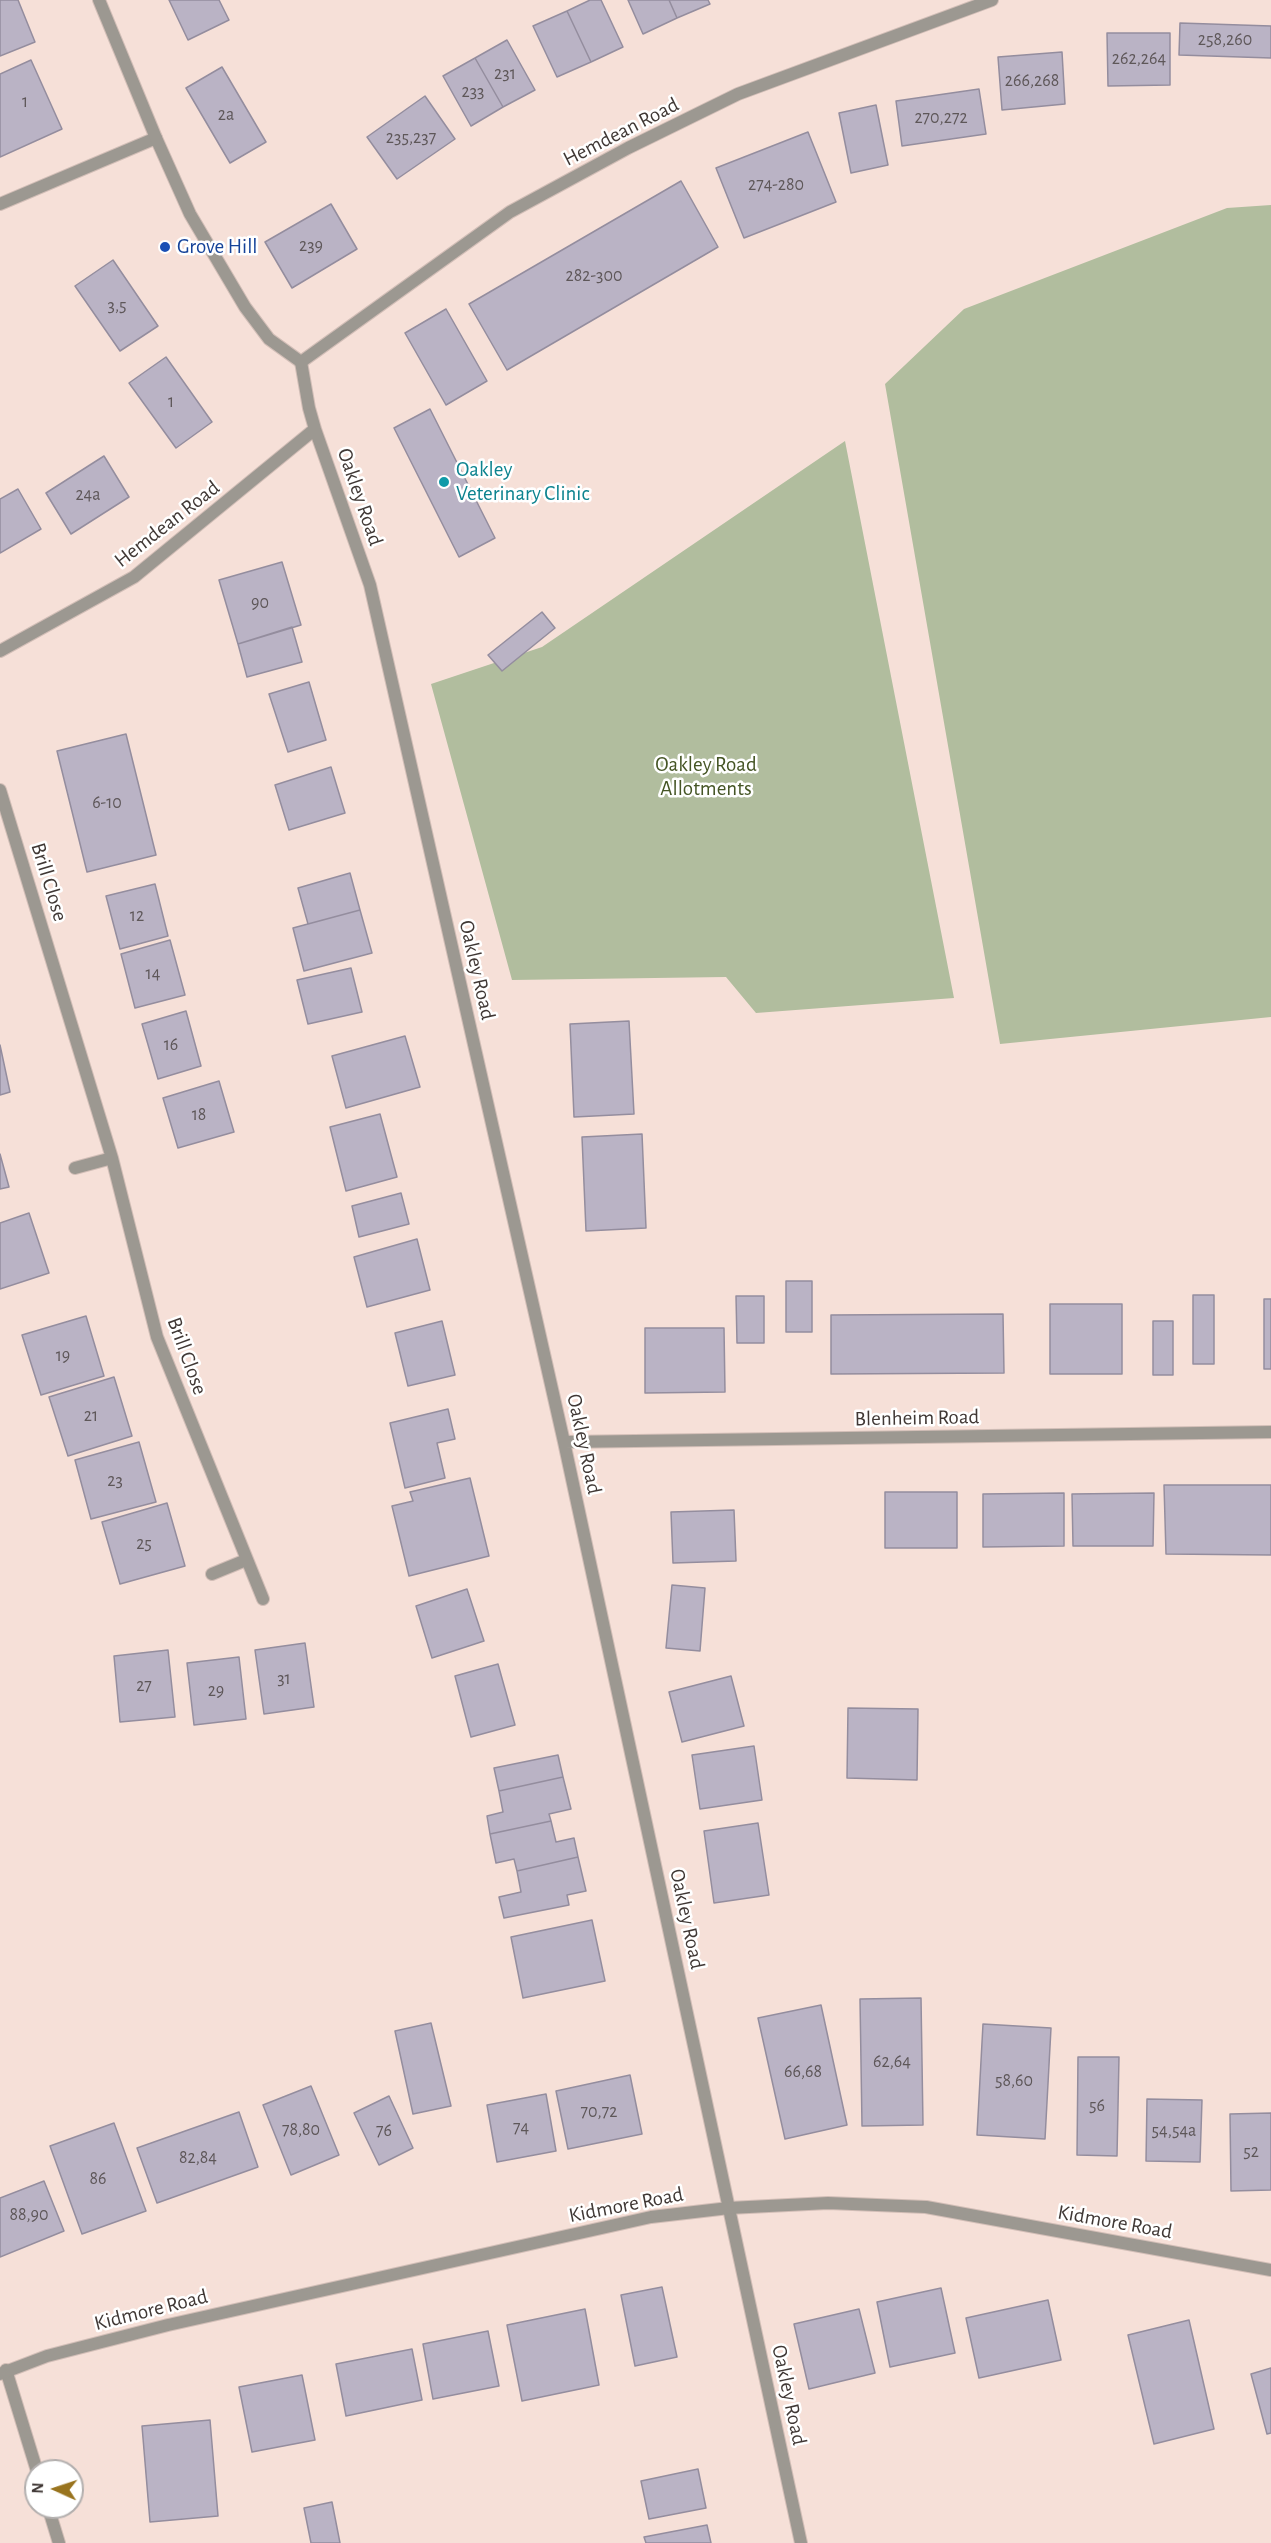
<!DOCTYPE html>
<style>
body{margin:0}
#map{position:relative;width:1271px;height:2543px;overflow:hidden;background:#f6e0d8;font-family:"Alegreya Sans",sans-serif}
canvas{display:block}
.north{position:absolute;left:24px;top:2459px;width:60px;height:60px;box-sizing:border-box;background:#fff;border:2px solid #b3afae;border-radius:50%;rotate:273deg;font-size:16px;font-weight:700;line-height:24px;text-align:center;color:#403835}
.north::after{content:'';display:block;margin:auto;width:21px;height:27px;background:#99741f;clip-path:polygon(50% 0,100% 100%,50% 72%,0 100%)}
</style>
<div id="map">
<canvas width="1271" height="2543"></canvas>
<div class="north">N</div>
</div>
<script>
const c = document.querySelector('canvas').getContext('2d');
c.lineJoin = 'round';
function fill(path, color) { c.fillStyle = color; c.fill(path, 'evenodd'); }
function strokePath(path, color, width, dash) { c.strokeStyle = color; c.lineWidth = width; c.lineCap = dash ? 'butt' : 'round'; c.setLineDash(dash || []); c.stroke(path); }
function write(font, color, halo, rows, align = 'center') {
  c.font = font + ' "Alegreya Sans",sans-serif'; c.lineWidth = 5; c.setLineDash([]); c.textBaseline = 'middle'; c.strokeStyle = halo; c.fillStyle = color; for (const [text, x, y, turn = 0] of rows) {
    c.save(); c.translate(x, y); c.rotate((+turn || 0) * Math.PI / 180); c.textAlign = isNaN(turn) ? turn : align; if (halo) c.strokeText(text, 0, 0); c.fillText(text, 0, 0); c.restore();
  }
}
fill(new Path2D(`
 M1271 205V1017L1000 1044 885 384 964 309 1227 208Z
 M845 441 954 998 756 1013 726 977 512 980 431 684 542 647Z`), '#b1bd9e');
const building = new Path2D(`
 M0 0H18L35 42 0 56Z
 M169 0H219L229 20 188 40Z
 M590 0H601L623 47 591 62 567 11Z
 M628 0H669L677 18 643 34Z
 M669 0H708L710 4 677 18Z
 M567 11 591 62 557 77 533 26Z
 M1180 23 1271 26V58L1179 55Z
 M1107 33H1170V85L1108 86Z
 M507 40 535 90 503 107 475 58Z
 M1062 52 1065 104 1002 110 998 57Z
 M475 58 503 107 471 126 443 76Z
 M31 60 62 129 0 157V74Z
 M222 67 266 142 230 163 186 88Z
 M979 89 986 134 902 146 896 101Z
 M425 96 455 139 397 179 367 137Z
 M876 105 888 165 851 173 839 113Z
 M808 132 836 202 744 238 716 168Z
 M681 181 718 247 507 370 469 304Z
 M331 204 357 249 292 288 265 242Z
 M113 260 158 326 120 351 75 286Z
 M446 309 487 381 446 405 405 333Z
 M166 357 212 422 176 448 129 383Z
 M430 409 495 538 459 557 394 428Z
 M104 456 129 497 71 534 46 493Z
 M18 489 41 529 0 553V499Z
 M282 562 301 625 238 644 219 580Z
 M542 612 555 628 502 671 488 655Z
 M292 627 302 662 247 677 238 644Z
 M309 682 326 740 288 752 269 694Z
 M126 734 156 855 87 872 57 751Z
 M331 767 345 813 289 830 275 785Z
 M350 873 360 910 308 924 298 888Z
 M155 884 168 936 120 949 106 896Z
 M360 910 372 953 304 971 293 928Z
 M170 940 185 995 135 1008 121 954Z
 M351 968 362 1012 308 1024 297 980Z
 M186 1011 201 1066 158 1079 142 1024Z
 M629 1021 634 1114 574 1117 570 1024Z
 M405 1036 420 1087 346 1108 332 1056Z
 M0 1045 10 1092 0 1095Z
 M219 1081 234 1132 178 1148 163 1098Z
 M380 1114 397 1177 346 1191 330 1127Z
 M642 1134 646 1228 586 1231 582 1137Z
 M0 1154 9 1187 0 1189Z
 M401 1193 409 1224 359 1237 352 1206Z
 M29 1213 49 1273 0 1289V1223Z
 M417 1239 430 1290 367 1307 354 1257Z
 M786 1281H812V1332H786Z
 M1193 1295H1214V1364H1193Z
 M736 1296H764V1343H737Z
 M1264 1299H1271V1369H1264Z
 M1050 1304H1122V1374H1050Z
 M1003 1314 1004 1373 831 1374V1315Z
 M86 1316 104 1376 41 1395 22 1335Z
 M442 1321 455 1375 408 1386 395 1333Z
 M1153 1321H1173V1375H1153Z
 M645 1328H724L725 1392 645 1393Z
 M114 1377 132 1436 68 1456 49 1397Z
 M448 1409 455 1439 437 1443 445 1478 405 1488 390 1423Z
 M139 1442 156 1502 91 1519 75 1460Z
 M470 1478 489 1556 409 1576 392 1506 413 1501 410 1492Z
 M1164 1485H1271V1555L1166 1554Z
 M885 1492H957V1548H885Z
 M1064 1493V1546L983 1547V1494Z
 M1154 1493 1153 1546H1073L1072 1494Z
 M167 1503 185 1566 120 1584 102 1522Z
 M734 1510 736 1561 673 1563 671 1512Z
 M672 1585 705 1588 700 1651 666 1648Z
 M467 1589 484 1641 432 1658 416 1606Z
 M305 1643 314 1707 264 1714 255 1650Z
 M168 1650 175 1717 120 1722 114 1656Z
 M239 1657 246 1719 194 1725 187 1663Z
 M498 1664 515 1725 471 1737 455 1676Z
 M731 1676 744 1726 682 1742 669 1692Z
 M848 1708 918 1709 917 1780 847 1778Z
 M754 1746 762 1800 700 1809 692 1755Z
 M558 1755 563 1777 499 1791 494 1768Z
 M563 1777 571 1809 549 1814 551 1821 490 1834 487 1816 503 1812 499 1791Z
 M551 1821 556 1842 574 1838 578 1857 517 1871 514 1859 496 1863 490 1834Z
 M758 1823 769 1895 714 1903 704 1831Z
 M578 1857 586 1891 567 1895 569 1905 504 1918 499 1897 521 1892 517 1871Z
 M592 1920 605 1981 523 1998 511 1937Z
 M921 1998 923 2125 862 2126 860 1999Z
 M821 2005 847 2125 785 2139 758 2018Z
 M431 2023 451 2106 413 2114 395 2031Z
 M983 2024 1051 2028 1045 2139 977 2135Z
 M1078 2057H1119L1117 2156 1077 2155Z
 M630 2075 642 2134 568 2149 556 2091Z
 M311 2086 339 2155 291 2175 263 2105Z
 M546 2094 556 2151 497 2162 487 2105Z
 M389 2096 413 2148 379 2165 354 2113Z
 M1147 2099 1202 2100 1200 2162 1146 2161Z
 M239 2112 258 2167 157 2203 137 2148Z
 M1271 2113V2190L1231 2191 1230 2114Z
 M114 2123 146 2211 82 2234 50 2146Z
 M44 2181 64 2231 0 2257V2198Z
 M662 2287 677 2357 635 2366 621 2295Z
 M941 2288 955 2353 890 2367 877 2302Z
 M1048 2300 1061 2360 979 2378 966 2318Z
 M585 2309 599 2385 522 2401 507 2325Z
 M859 2309 875 2373 809 2389 794 2324Z
 M1189 2320 1214 2429 1154 2444 1128 2335Z
 M488 2331 499 2386 433 2399 423 2344Z
 M412 2349 422 2400 346 2416 336 2364Z
 M1271 2368V2433L1267 2434 1251 2374Z
 M302 2375 315 2440 252 2452 239 2387Z
 M210 2420 218 2516 150 2522 142 2426Z
 M698 2469 706 2508 649 2519 641 2481Z
 M332 2502 340 2543H311L304 2508Z
 M707 2525 711 2543H646L644 2537Z`);
fill(building, '#bab3c5');
strokePath(building, '#948d9e', 1.5);
const minor = new Path2D(`
 M0 204 156 138
 M301 362 309 408 315 429 370 585 564 1442 801 2543
 M0 651 134 577 315 429
 M0 790 112 1158 157 1337 263 1599
 M75 1168 112 1158
 M564 1442 1271 1432
 M212 1574 246 1560
 M6 2370 37 2471
 M48 2507 59 2543`);
const tertiary = new Path2D(`
 M99 0 156 138 190 214 245 307 269 339 301 362 510 212 628 148 738 94 992 0
 M0 2374 47 2356 168 2325 651 2217 729 2208 828 2203 926 2207 1271 2270`);
strokePath(minor, '#d2beb7', 14);
strokePath(tertiary, '#d2beb7', 14);
strokePath(minor, '#9c9891', 12);
strokePath(tertiary, '#9c9891', 12);
for (const [x, y, r, color] of [
 [165,247,6,"#1a4fb4"],
 [444,482,6,"#0f9aa8"]
]) { const dot = new Path2D(); dot.arc(x, y, r, 0, 2 * Math.PI); c.fillStyle = color; c.fill(dot); strokePath(dot, '#fff', 2); }
write('18px', '#5e5759', null, [
 ["258,260",1225,40],
 ["262,264",1139,59],
 ["231",505,74],
 ["266,268",1032,81],
 ["233",473,92],
 ["1",25,102],
 ["2a",226,115],
 ["270,272",941,118],
 ["235,237",411,138],
 ["274-280",776,185],
 ["239",311,246],
 ["282-300",594,276],
 ["3,5",117,306],
 ["1",171,402],
 ["24a",88,495],
 ["90",260,603],
 ["6-10",107,803],
 ["12",137,916],
 ["14",153,974],
 ["16",171,1045],
 ["18",199,1115],
 ["19",63,1356],
 ["21",91,1416],
 ["23",115,1481],
 ["25",144,1544],
 ["31",284,1679],
 ["27",144,1686],
 ["29",216,1691],
 ["62,64",892,2062],
 ["66,68",803,2072],
 ["58,60",1014,2081],
 ["56",1097,2106],
 ["70,72",599,2112],
 ["74",521,2128],
 ["78,80",301,2130],
 ["76",384,2131],
 ["54,54a",1174,2131],
 ["52",1251,2152],
 ["82,84",198,2158],
 ["86",98,2179],
 ["88,90",29,2215]
]);
write('21px', '#403835', '#fff', [
 ["Hemdean Road",621,132,-27],
 ["Oakley Road",360,497,71],
 ["Hemdean Road",167,524,-38],
 ["Brill Close",49,882,73],
 ["Oakley Road",477,970,77],
 ["Brill Close",187,1356,70],
 ["Blenheim Road",917,1418,-1],
 ["Oakley Road",584,1444,78],
 ["Oakley Road",687,1919,78],
 ["Kidmore Road",626,2205,-11],
 ["Kidmore Road",1115,2222,10],
 ["Kidmore Road",151,2310,-14],
 ["Oakley Road",789,2395,78]
]);
write('21px', '#164399', '#fff', [
 ["Grove Hill",177,247]
], 'left');
write('21px', '#0d838f', '#fff', [
 ["Oakley",456,470],
 ["Veterinary Clinic",456,494]
], 'left');
write('21px', '#455525', '#fff', [
 ["Oakley Road",706,765],
 ["Allotments",706,789]
]);
</script>
